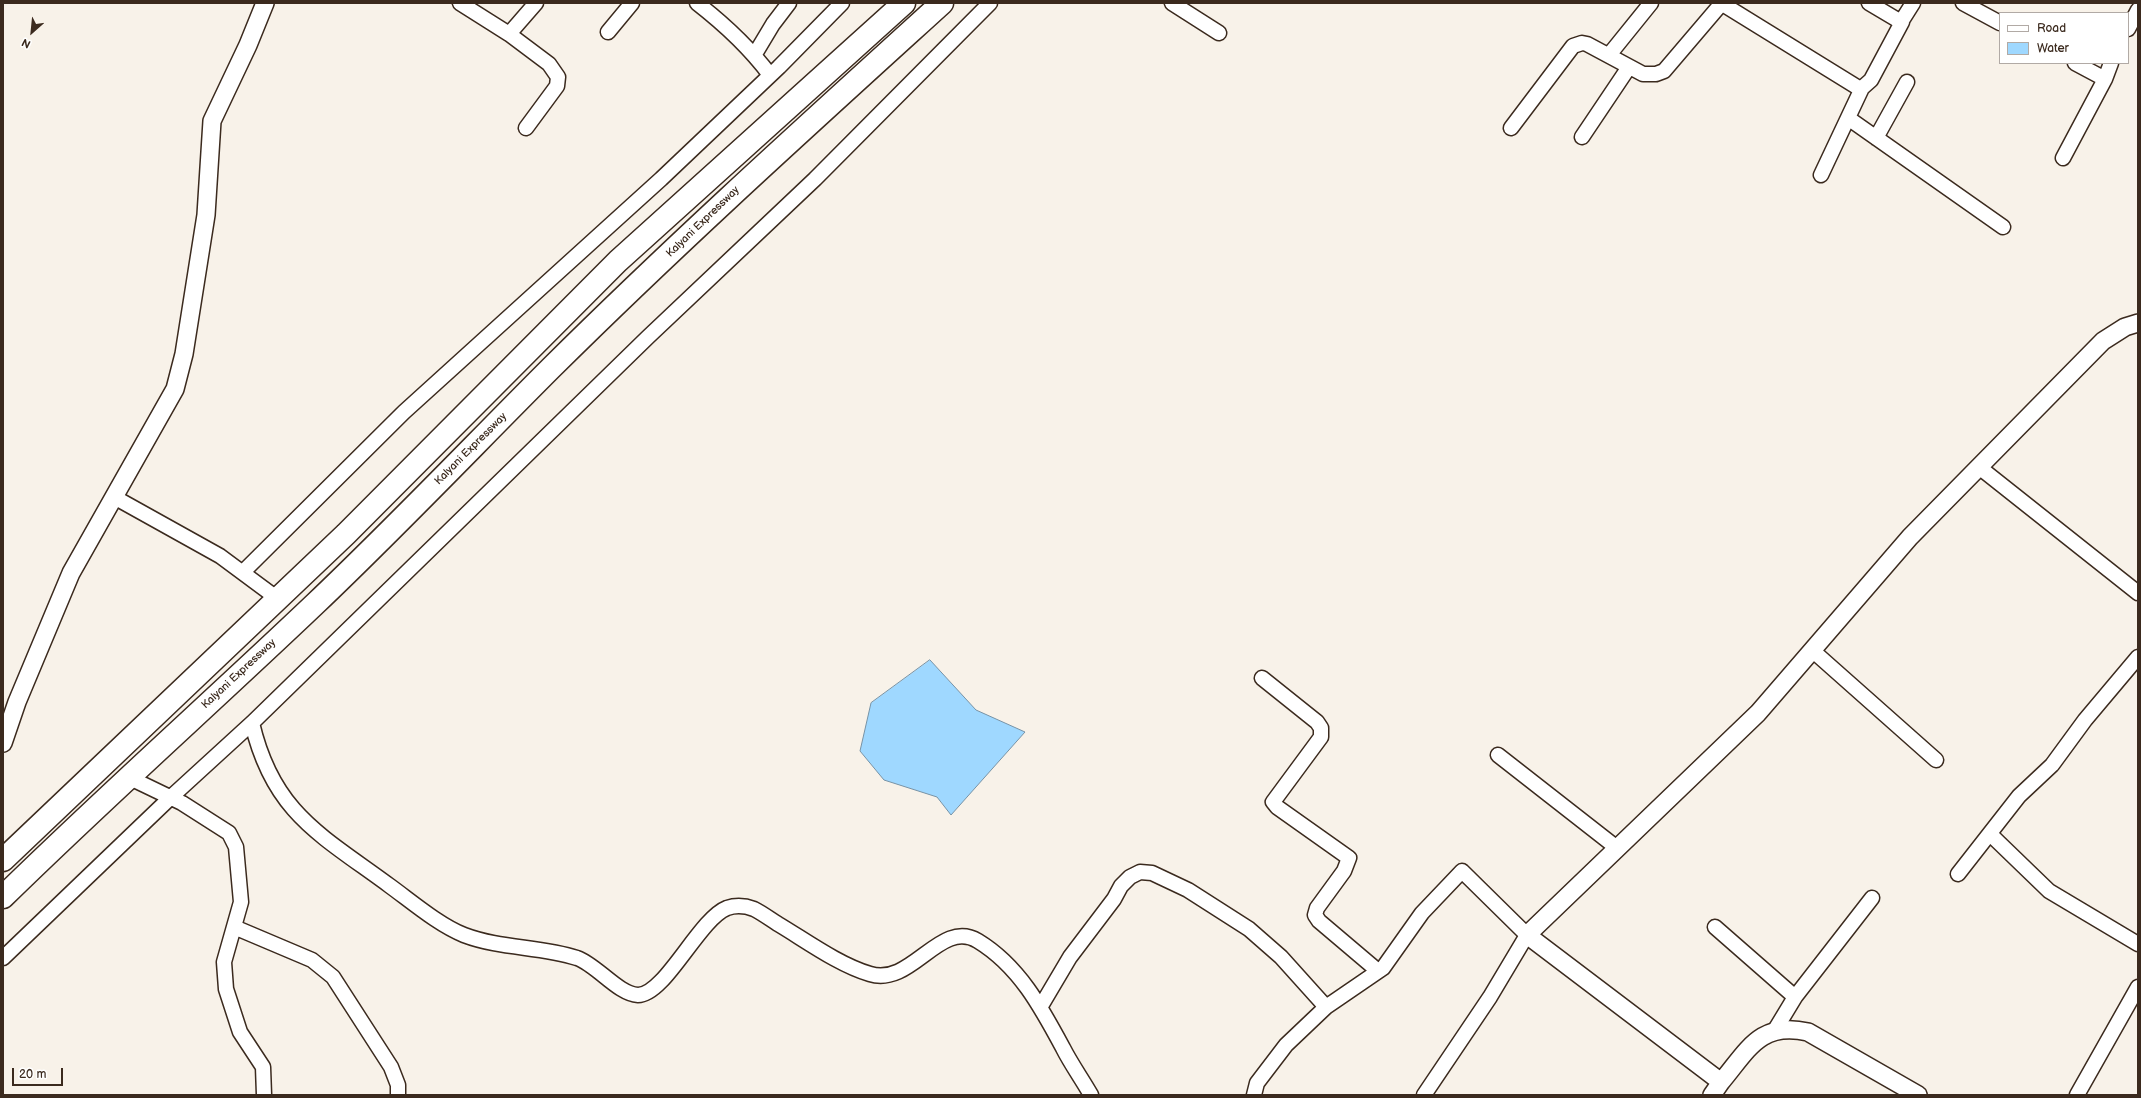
<!DOCTYPE html>
<style>
body{margin:0}
#map{position:relative;width:2141px;height:1098px;overflow:hidden;background:#f8f2e9;font-family:"Balsamiq Sans",sans-serif}
canvas{display:block}
.frame{position:absolute;inset:0;border:4px solid #3b2a1e;pointer-events:none}
.legend{position:absolute;left:1999px;top:12px;width:130px;height:52px;box-sizing:border-box;background:#fff;border:1px solid #b1aaa5;margin:0;padding:5px 7px;list-style:none;font-size:12px;color:#3b2a1e}
.legend li{display:flex;align-items:center;gap:8px;height:20px}
.legend b{width:20px;border:1px solid #b1aaa5}
.north{position:absolute;left:12px;top:12px;width:40px;height:40px;-webkit-text-stroke:3px #fff;paint-order:stroke;rotate:207deg;font-size:11px;font-weight:700;line-height:16px;text-align:center;color:#3b2a1e}
.north::after{content:'';display:block;margin:auto;width:14px;height:18px;background:#3b2a1e;clip-path:polygon(50% 0,100% 100%,50% 72%,0 100%)}
.scale{position:absolute;left:12px;top:1068px;width:51px;height:18px;box-sizing:border-box;border:2px solid #3b2a1e;border-top:0;padding-left:5px;font-size:12px;line-height:14px;white-space:nowrap;color:#3b2a1e;-webkit-text-stroke:3px #fff;paint-order:stroke}
</style>
<div id="map">
<canvas width="2141" height="1098"></canvas>
<div class="frame"></div>
<ul class="legend">
<li><b style="height:5px;background:#fff"></b>Road</li>
<li><b style="height:11px;background:#9fd8ff"></b>Water</li>
</ul>
<div class="north">N</div>
<div class="scale">20 m</div>
</div>
<script>
const c = document.querySelector('canvas').getContext('2d');
c.lineJoin = 'round';
function fill(path, color) { c.fillStyle = color; c.fill(path, 'evenodd'); }
function strokePath(path, color, width, dash) { c.strokeStyle = color; c.lineWidth = width; c.lineCap = dash ? 'butt' : 'round'; c.setLineDash(dash || []); c.stroke(path); }
function write(font, color, halo, rows, align = 'center') {
  c.font = font + ' "Balsamiq Sans",sans-serif'; c.lineWidth = 3.5; c.setLineDash([]); c.textBaseline = 'middle'; c.strokeStyle = halo; c.fillStyle = color; for (const [text, x, y, turn = 0] of rows) {
    c.save(); c.translate(x, y); c.rotate((+turn || 0) * Math.PI / 180); c.textAlign = isNaN(turn) ? turn : align; if (halo) c.strokeText(text, 0, 0); c.fillText(text, 0, 0); c.restore();
  }
}
const water = new Path2D(`
 M930 660 976 710 1025 732 951 815 937 797 884 780 860 751 871 703Z`);
fill(water, '#9fd8ff');
strokePath(water, '#7792a5', 1);
const minor = new Path2D(`
 M460 3 509 34
 M697 3C724 24 749 47 770 75
 M1172 3 1219 33
 M1721 3 1857 87 1862 88 1871 80 1902 22
 M1869 3 1901 22 1913 3
 M1963 3 2000 23
 M2128 29 2138 10
 M608 32 632 3
 M755 54 773 24 789 3
 M1609 55 1651 3
 M2075 63 2105 79
 M1848 118 2003 227
 M526 128 557 86 558 77 549 64 509 34 536 3
 M1511 128 1573 46 1582 43 1587 44 1643 74H1656L1664 71 1722 3
 M1582 137 1629 67
 M1876 138 1907 82
 M2063 158 2105 79 2111 63
 M1821 175 1862 88
 M1979 467 2138 593
 M114 497 220 556 278 599
 M243 572 404 412 661 179 779 67 842 3
 M1812 650 1936 760
 M1262 678 1317 722 1321 728V737L1273 802 1277 807 1349 858 1344 871 1317 908 1315 915 1319 921 1378 971
 M252 723C273 813 321 835 390 886 412 902 439 925 464 935 501 949 540 946 577 958 597 965 618 994 638 995 665 995 699 919 727 908 736 905 746 906 754 909 762 913 770 919 778 924 805 940 839 965 870 974 912 987 940 918 978 941 1019 966 1041 1007 1063 1048 1071 1064 1082 1079 1091 1095
 M1498 755 1617 848
 M128 777 182 803 229 833 236 847 241 902 224 962 226 989 240 1032 263 1067 264 1095
 M1990 834 2049 891 2138 944
 M1958 874 2019 796 2052 765 2085 720 2138 657
 M234 927 312 960 333 977 391 1067 398 1085V1095
 M1715 927 1795 997
 M3 958 170 798 252 723 648 337 815 179 990 3
 M1041 1006 1070 957 1114 899 1121 886 1130 877 1140 872 1152 873 1188 890 1249 929 1281 957 1326 1007
 M1775 1030 1795 997 1872 898
 M1254 1095 1257 1083 1286 1045 1326 1007 1383 968 1422 913 1462 871 1527 935 1490 997 1424 1095
 M2077 1095 2138 987`);
const tertiary = new Path2D(`
 M3 743 17 702 71 573 175 389 184 354 206 215 212 121 248 45 265 3
 M1721 1082C1748 1050 1760 1021 1808 1032L1918 1095
 M1712 1095 1721 1082 1527 935 1758 713 1910 537 2103 341 2125 327 2138 323`);
const trunk = new Path2D(`
 M3 860 346 534 618 261 904 3
 M3 897C105 797 213 701 316 603 397 526 473 446 551 368 678 242 810 123 942 3`);
strokePath(minor, '#3b2a1e', 17);
strokePath(tertiary, '#3b2a1e', 20);
strokePath(trunk, '#3b2a1e', 25);
strokePath(minor, '#fff', 14);
strokePath(tertiary, '#fff', 17);
strokePath(trunk, '#fff', 22);
write('11px', '#3b2a1e', '#fff', [
 ["Kalyani Expressway",703,222,-44],
 ["Kalyani Expressway",471,449,-45],
 ["Kalyani Expressway",239,674,-43]
]);
</script>
